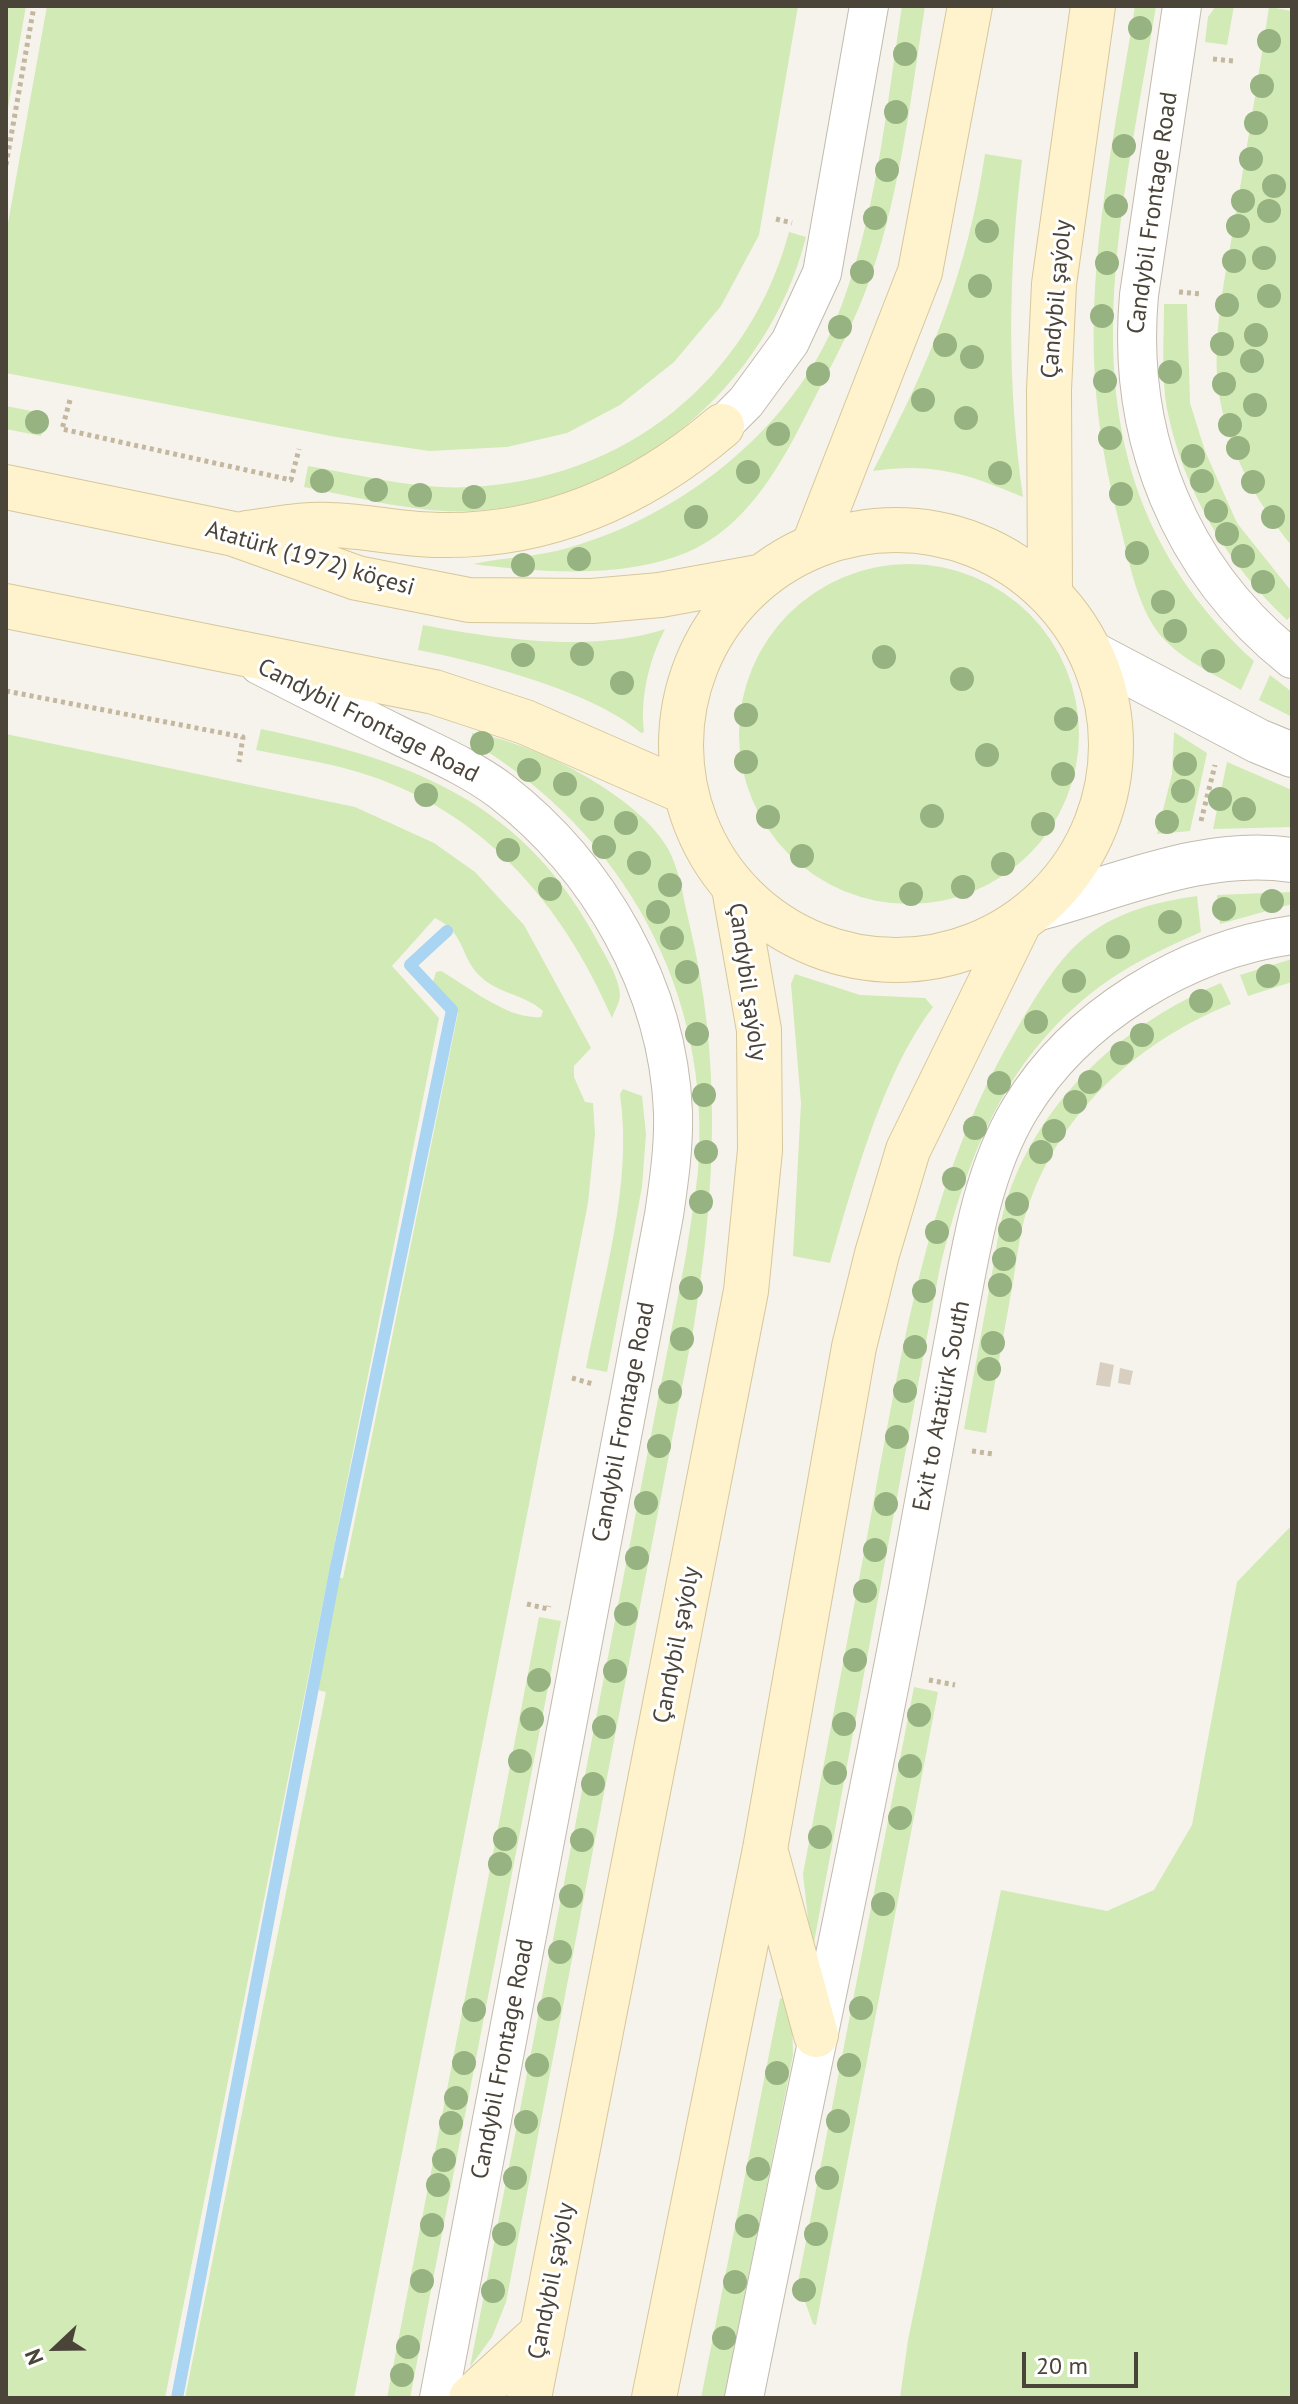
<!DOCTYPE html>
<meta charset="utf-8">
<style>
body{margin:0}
#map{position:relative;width:1298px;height:2404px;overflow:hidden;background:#f6f3ec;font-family:"PT Sans",sans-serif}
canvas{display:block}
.frame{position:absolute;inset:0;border:8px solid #4b4439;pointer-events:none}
.north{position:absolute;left:16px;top:2308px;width:80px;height:80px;-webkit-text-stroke:6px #fff;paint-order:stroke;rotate:248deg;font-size:22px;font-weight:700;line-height:32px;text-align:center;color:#4b4439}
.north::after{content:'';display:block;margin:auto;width:28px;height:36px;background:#4b4439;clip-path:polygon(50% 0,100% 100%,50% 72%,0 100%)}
.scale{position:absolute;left:1022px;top:2352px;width:116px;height:36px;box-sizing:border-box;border:4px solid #4b4439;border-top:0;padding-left:10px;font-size:24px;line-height:28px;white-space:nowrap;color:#4b4439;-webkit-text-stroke:6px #fff;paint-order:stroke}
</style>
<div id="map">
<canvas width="1298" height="2404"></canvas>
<div class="frame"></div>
<div class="north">N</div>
<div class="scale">20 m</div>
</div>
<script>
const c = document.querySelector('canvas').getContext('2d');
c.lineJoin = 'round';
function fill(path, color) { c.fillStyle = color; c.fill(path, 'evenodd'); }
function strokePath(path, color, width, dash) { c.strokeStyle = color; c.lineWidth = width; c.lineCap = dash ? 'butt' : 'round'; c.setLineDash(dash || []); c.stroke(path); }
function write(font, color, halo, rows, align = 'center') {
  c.font = font + ' "PT Sans",sans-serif'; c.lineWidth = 6; c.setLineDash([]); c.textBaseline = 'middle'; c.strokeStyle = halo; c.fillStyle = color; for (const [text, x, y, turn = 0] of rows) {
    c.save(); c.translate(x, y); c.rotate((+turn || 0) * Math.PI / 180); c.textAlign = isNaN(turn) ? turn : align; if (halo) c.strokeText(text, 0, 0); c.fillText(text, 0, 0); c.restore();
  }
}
fill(new Path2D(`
 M6 6H26L6 119Z
 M47 6H798L759 235 721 306 674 362 620 405 567 433 507 447 429 451 336 437 6 373V234Z
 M902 6H925C911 96 901 187 872 273 856 321 831 366 808 411 783 461 751 519 700 546 637 580 541 573 473 564 505 557 537 557 568 548 681 516 791 430 836 320 876 221 886 110 902 6Z
 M1135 6H1156C1117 246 1049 473 1254 661L1241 690C1213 673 1177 658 1157 631 1137 603 1129 562 1121 529 1108 480 1098 430 1095 379 1087 255 1116 128 1135 6Z
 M1216 6H1234L1227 45 1205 42 1208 17Z
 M1269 7 1292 11V546C1256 502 1228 451 1219 394 1211 339 1225 279 1234 224 1246 152 1258 80 1269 7Z
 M985 154 1022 160C1008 274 1007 383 1023 497 968 474 933 462 873 471 929 365 967 274 985 154Z
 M789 232 806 237C768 388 629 502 472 511 417 514 358 497 304 487L308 466C361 475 416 490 470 487 625 480 749 380 789 232Z
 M1164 304H1187L1190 403 1205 451 1237 523 1292 592V615L1287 620C1227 564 1183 490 1167 409 1161 375 1164 339 1164 304Z
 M6 406 46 414 41 436 6 429Z
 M739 734a170 170 0 1 1 340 0a170 170 0 1 1-340 0Z
 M423 625C495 639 594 653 665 629 649 660 640 697 644 732L641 733C593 691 480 662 418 650Z
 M1270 675 1292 692V717L1259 700Z
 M261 729C403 759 517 796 593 933 602 951 619 975 620 995 620 1002 614 1012 612 1018 562 903 482 809 358 772 325 762 290 757 256 750Z
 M1174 732 1207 753 1190 831 1157 834 1172 774Z
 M472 733C531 741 636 794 667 847 680 869 683 898 689 922 722 1060 716 1187 694 1325L506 2302 492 2337 470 2367 686 1255C690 1227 695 1199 698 1171 713 993 623 832 472 742Z
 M6 734 355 807 434 843 475 872 524 925 591 1048 574 1066V1077L585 1102 593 1103 595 1134 588 1203 354 2398H185L326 1692 309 1688 331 1577 343 1578 458 1013 433 982 436 972 441 971C469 987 508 1020 541 1017L543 1011C524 994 499 994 481 977 459 957 467 934 435 918L392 966 439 1018 165 2398H6Z
 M1227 762 1292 790V827L1213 829Z
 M1292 892V904L1220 924 1217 895Z
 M1197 896 1201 932C1170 946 1138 960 1109 980 1006 1052 967 1156 939 1272L812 1953 803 1874C826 1751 850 1628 873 1505 903 1344 928 1183 1011 1039 1029 1008 1047 975 1072 949 1107 914 1150 903 1197 896Z
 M1292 959V982L1248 996 1240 975Z
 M795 974 860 995 925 998 933 1007C883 1072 853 1184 830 1263L793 1256 801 1103 791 984Z
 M1221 983 1231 1004C1143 1040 1069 1103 1033 1193 1021 1221 1018 1252 1013 1282 1004 1332 995 1383 986 1433L964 1429C973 1379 982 1329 991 1279 996 1252 999 1222 1008 1196 1043 1095 1126 1023 1221 983Z
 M623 1089 642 1096 646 1134 642 1187 607 1372 586 1368C603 1280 633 1184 620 1094Z
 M1292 1525V2398H900L908 2340 1001 1890 1107 1911 1154 1890 1192 1825 1237 1582Z
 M539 1617 561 1621 410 2398H387Z
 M914 1687 938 1692 816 2325 813 2324 798 2282Z
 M784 1997 792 2018 793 2055 724 2398H701L780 1999Z`), '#d2eab5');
strokePath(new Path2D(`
 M177 2398 335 1572 452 1010 410 965 447 931`), '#a9d4f2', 12);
fill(new Path2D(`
 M1100 1362 1114 1365 1110 1387 1096 1385Z
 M1120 1368 1133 1371 1130 1385 1118 1383Z`), '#d8cfc1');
const minor = new Path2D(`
 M1182 6 1139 295C1126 437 1180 570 1292 659
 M722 426 746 402 790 342 822 273 869 6
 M259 665C306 689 353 713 400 736 435 753 470 768 501 791 599 867 668 987 673 1112 674 1146 669 1181 664 1215L439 2398
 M744 2398C798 2127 858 1856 909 1584 924 1502 939 1421 954 1339 969 1262 979 1177 1020 1109 1076 1016 1186 950 1292 935`);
const tertiary = new Path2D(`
 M1091 653 1258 741 1292 755
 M1039 908C1121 886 1205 847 1292 860`);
const secondary = new Path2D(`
 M6 487 234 534 357 578 469 600 592 601 660 595 759 577
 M681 745a215 215 0 1 1 430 0a215 215 0 1 1-430 0Z
 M246 533C273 530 303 523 331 525 367 526 403 535 440 535 548 537 641 495 722 426
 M814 544 920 272 970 6
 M1050 593 1049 390 1054 284 1093 6
 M6 606 434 692 525 722 685 792
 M767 1856 816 2035
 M471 2398 542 2333
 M529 2398 746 1291 760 1150 759 1030 734 888
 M654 2398 765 1849 854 1347 877 1254 908 1150 1019 923`);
strokePath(minor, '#c2bbae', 40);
strokePath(tertiary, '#c2bbae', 46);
strokePath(secondary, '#d6c79b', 46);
strokePath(new Path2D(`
 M1213 59 1234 61
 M6 165 34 6
 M776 219 792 223
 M1179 292 1202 294
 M70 400 62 429 291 480 299 449
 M6 691 243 737 239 762
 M1201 821 1215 765
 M572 1378 593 1384
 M972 1451 993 1454
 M527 1604 548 1609 549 1606
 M929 1680 955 1685`), '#c4b79f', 5, [4, 4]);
strokePath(minor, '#fff', 38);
strokePath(tertiary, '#fff', 44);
strokePath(secondary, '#fff3cd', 44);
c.fillStyle = '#97b381';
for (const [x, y] of [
 [1140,28],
 [1269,41],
 [905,54],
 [1262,86],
 [896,112],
 [1256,123],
 [1124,146],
 [1251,159],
 [887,170],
 [1274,186],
 [1243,201],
 [1116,206],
 [1269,211],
 [875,218],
 [1238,226],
 [987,231],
 [1264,258],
 [1234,261],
 [1107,263],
 [862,272],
 [980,286],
 [1269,296],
 [1227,305],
 [1102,316],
 [840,327],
 [1256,335],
 [1222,344],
 [945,345],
 [972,357],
 [1252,361],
 [1170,372],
 [818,374],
 [1105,381],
 [1224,384],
 [923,400],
 [1255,405],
 [966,418],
 [37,422],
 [1230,425],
 [778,434],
 [1110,438],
 [1238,448],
 [1193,456],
 [748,472],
 [1000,473],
 [322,481],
 [1202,481],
 [1253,482],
 [376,490],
 [1121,494],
 [420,495],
 [474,497],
 [1216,511],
 [696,517],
 [1273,517],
 [1227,534],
 [1137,553],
 [1243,556],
 [579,559],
 [523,565],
 [1263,582],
 [1163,602],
 [1175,631],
 [582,654],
 [523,655],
 [884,657],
 [1213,661],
 [962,679],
 [622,683],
 [746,715],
 [1066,719],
 [482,743],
 [987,755],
 [746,762],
 [1185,764],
 [529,770],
 [1063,774],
 [565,784],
 [1183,791],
 [426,795],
 [1220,799],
 [592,809],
 [1244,809],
 [932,816],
 [768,817],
 [1167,822],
 [626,823],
 [1043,824],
 [604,847],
 [508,850],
 [802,856],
 [639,863],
 [1003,864],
 [670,885],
 [963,887],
 [550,889],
 [911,894],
 [1272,901],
 [1224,909],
 [658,912],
 [1170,922],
 [672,938],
 [1118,947],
 [687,972],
 [1268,976],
 [1074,981],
 [1201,1001],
 [1036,1022],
 [697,1034],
 [1142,1035],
 [1122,1053],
 [1090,1082],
 [999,1083],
 [704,1095],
 [1075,1102],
 [975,1128],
 [1054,1131],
 [706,1152],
 [1041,1152],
 [954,1179],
 [701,1202],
 [1017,1204],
 [1010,1230],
 [937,1232],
 [1004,1259],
 [1000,1285],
 [691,1288],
 [924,1291],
 [682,1339],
 [993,1343],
 [915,1347],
 [989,1369],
 [905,1391],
 [670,1392],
 [897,1437],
 [659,1446],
 [646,1503],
 [886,1504],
 [875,1550],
 [637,1558],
 [865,1591],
 [626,1614],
 [855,1660],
 [615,1671],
 [539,1680],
 [919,1715],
 [532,1719],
 [844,1724],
 [604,1727],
 [520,1761],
 [910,1766],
 [835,1773],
 [593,1784],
 [900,1818],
 [820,1837],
 [505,1839],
 [582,1840],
 [500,1864],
 [571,1896],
 [883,1904],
 [560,1952],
 [861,2008],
 [549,2009],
 [474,2010],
 [464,2063],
 [537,2065],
 [849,2065],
 [777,2073],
 [456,2098],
 [838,2121],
 [526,2122],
 [451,2123],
 [444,2160],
 [758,2169],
 [515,2178],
 [827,2178],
 [438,2185],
 [432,2225],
 [747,2226],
 [504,2234],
 [816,2234],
 [422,2281],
 [735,2282],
 [804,2290],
 [493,2291],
 [724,2338],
 [408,2347],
 [402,2375]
]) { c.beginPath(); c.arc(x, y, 12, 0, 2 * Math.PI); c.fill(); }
write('24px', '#4b4439', '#fff', [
 ["Candybil Frontage Road",1153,213,-82],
 ["Çandybil şaýoly",1057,299,-85],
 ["Atatürk (1972) köçesi",310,559,16],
 ["Candybil Frontage Road",368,721,27],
 ["Çandybil şaýoly",747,982,82],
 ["Exit to Atatürk South",942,1406,-79],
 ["Candybil Frontage Road",624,1422,-79],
 ["Çandybil şaýoly",677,1645,-79],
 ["Candybil Frontage Road",503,2059,-79],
 ["Çandybil şaýoly",552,2281,-79]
]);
</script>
